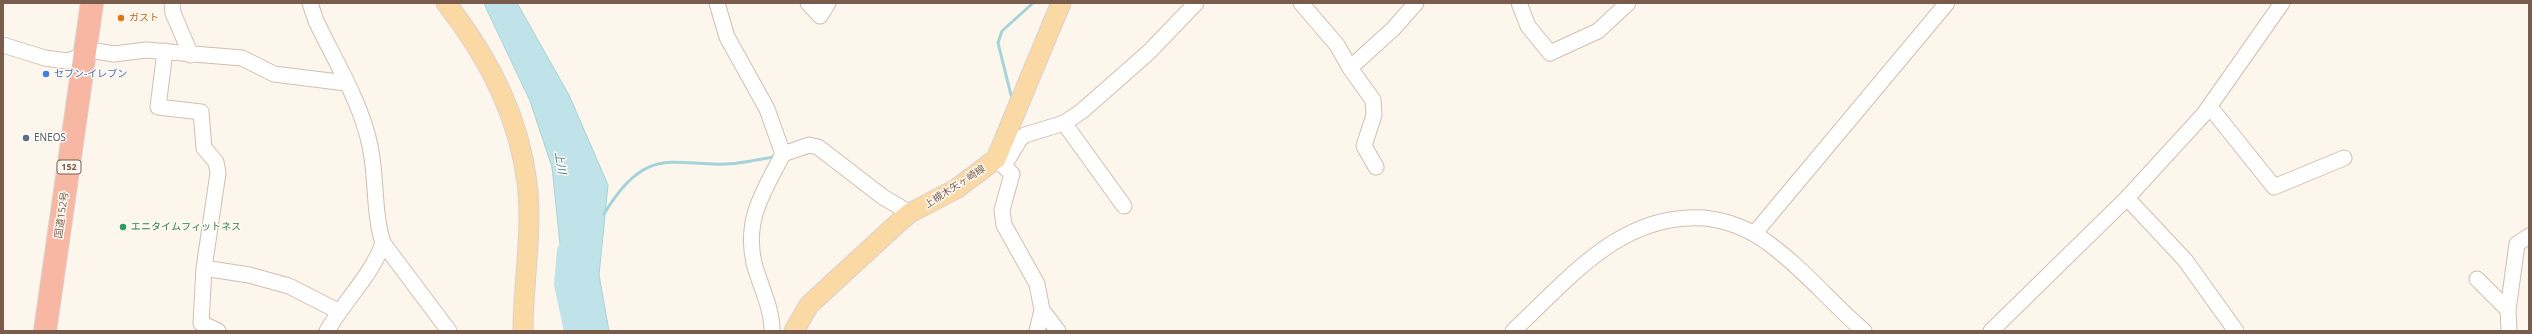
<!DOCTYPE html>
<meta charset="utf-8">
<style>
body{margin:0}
#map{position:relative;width:2532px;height:334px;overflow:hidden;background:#fdf6ec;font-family:"Noto Sans",sans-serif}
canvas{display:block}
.frame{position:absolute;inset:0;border:4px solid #7a5c4d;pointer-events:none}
</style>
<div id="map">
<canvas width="2532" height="334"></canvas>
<div class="frame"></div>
</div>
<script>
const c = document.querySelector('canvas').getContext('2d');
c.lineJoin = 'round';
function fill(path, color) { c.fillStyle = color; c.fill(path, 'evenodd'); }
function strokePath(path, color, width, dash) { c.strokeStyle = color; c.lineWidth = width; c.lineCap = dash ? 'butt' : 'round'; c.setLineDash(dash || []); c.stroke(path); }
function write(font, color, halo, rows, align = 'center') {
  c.font = font + ' "Noto Sans","Noto Sans JP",sans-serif'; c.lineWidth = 3; c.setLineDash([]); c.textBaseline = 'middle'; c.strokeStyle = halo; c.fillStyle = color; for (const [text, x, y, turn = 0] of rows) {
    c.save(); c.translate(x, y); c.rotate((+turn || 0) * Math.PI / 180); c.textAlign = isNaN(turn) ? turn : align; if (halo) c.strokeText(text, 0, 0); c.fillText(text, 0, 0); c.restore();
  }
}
const water = new Path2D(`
 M484 3H517L569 95 608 185 599 275 609 331H569L552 167 530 101Z`);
fill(water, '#bfe3e8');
strokePath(water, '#a5d3da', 1);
strokePath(new Path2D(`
 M1012 99 998 43 1002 31 1033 3
 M604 214C652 133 682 175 751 161 758 159 769 159 775 156
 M563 284 566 278`), '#a5d3da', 3);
strokePath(new Path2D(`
 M566 251 563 284 573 331`), '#bfe3e8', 18);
const minor = new Path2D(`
 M172 3 173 13 191 55
 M310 3 316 21C335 61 361 102 370 146 377 178 373 211 383 243L449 331
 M717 3 727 37 767 109 783 154
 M808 3 820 16 828 3
 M1301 3 1337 45 1350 68 1373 100 1374 115 1364 146 1376 167
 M1519 3 1528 26 1550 53 1598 31 1628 3
 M3 45 45 58 67 61 96 51 114 54 146 50 242 58 274 74 346 83
 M165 51 158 107 201 112 204 148 216 162 218 173 204 268 201 323 218 331
 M1350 68 1393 29 1416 3
 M2210 107 2274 187 2344 158
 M1064 123 1124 206
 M997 160 1012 174 1002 210 1004 225 1037 284 1042 310 1058 331
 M1004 166 1020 139 1025 135 1064 123 1082 111 1149 52 1196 3
 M2127 198 2185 260 2236 331
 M1754 234 1947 3
 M204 268 249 275 289 286 338 311
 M2477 279 2508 310
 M327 331C344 301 372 275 383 243
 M772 331C772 307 760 286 754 263 744 219 764 191 783 154L809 145 818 147 883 197 910 213
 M1037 331 1042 310
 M1513 331C1568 280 1621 212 1704 218 1726 220 1750 229 1768 243 1803 268 1831 303 1864 331
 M1991 331 2127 198 2204 114 2282 3
 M2509 331 2508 310 2517 244 2529 236`);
const major = new Path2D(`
 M446 3C487 55 519 116 527 183 533 230 523 283 523 331
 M794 331 809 305 897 224 910 213 956 189 996 159 1061 3`);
const highway = new Path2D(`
 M45 331 92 3`);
strokePath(minor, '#d1beb0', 17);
strokePath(major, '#dad1cd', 21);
strokePath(highway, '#dad1cd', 24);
strokePath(minor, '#fff', 15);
strokePath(major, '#fbd9a5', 19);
strokePath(highway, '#f7b7a3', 22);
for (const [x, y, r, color] of [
 [121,18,4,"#e8710a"],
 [46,74,4,"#3f7fe0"],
 [26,138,4,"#5c6f8a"],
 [123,227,4,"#2e9e5b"]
]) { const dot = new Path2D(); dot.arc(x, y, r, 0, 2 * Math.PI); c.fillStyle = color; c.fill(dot); strokePath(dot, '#fffaf3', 1.5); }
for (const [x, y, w] of [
 [69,167,24]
]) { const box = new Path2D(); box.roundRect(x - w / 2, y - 7, w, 14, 3); c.fillStyle = '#fffaf3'; c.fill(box); strokePath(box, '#7a5c4d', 1); }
write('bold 9px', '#7a5c4d', null, [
 ["152",69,167]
]);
write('10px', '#c56008', '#fffaf3', [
 ["ガスト",129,18]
], 'left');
write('10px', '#366cbe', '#fffaf3', [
 ["セブン-イレブン",54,74]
], 'left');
write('10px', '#4e5e75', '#fffaf3', [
 ["ENEOS",34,138]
], 'left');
write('10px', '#7a5c4d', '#fffaf3', [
 ["上槻木矢ヶ崎線",955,187,-33],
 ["国道152号",62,215,-82]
]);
write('10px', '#27864d', '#fffaf3', [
 ["エニタイムフィットネス",131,227]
], 'left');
write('italic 11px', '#437c86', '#fffaf3', [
 ["上川",560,163,82]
]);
</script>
